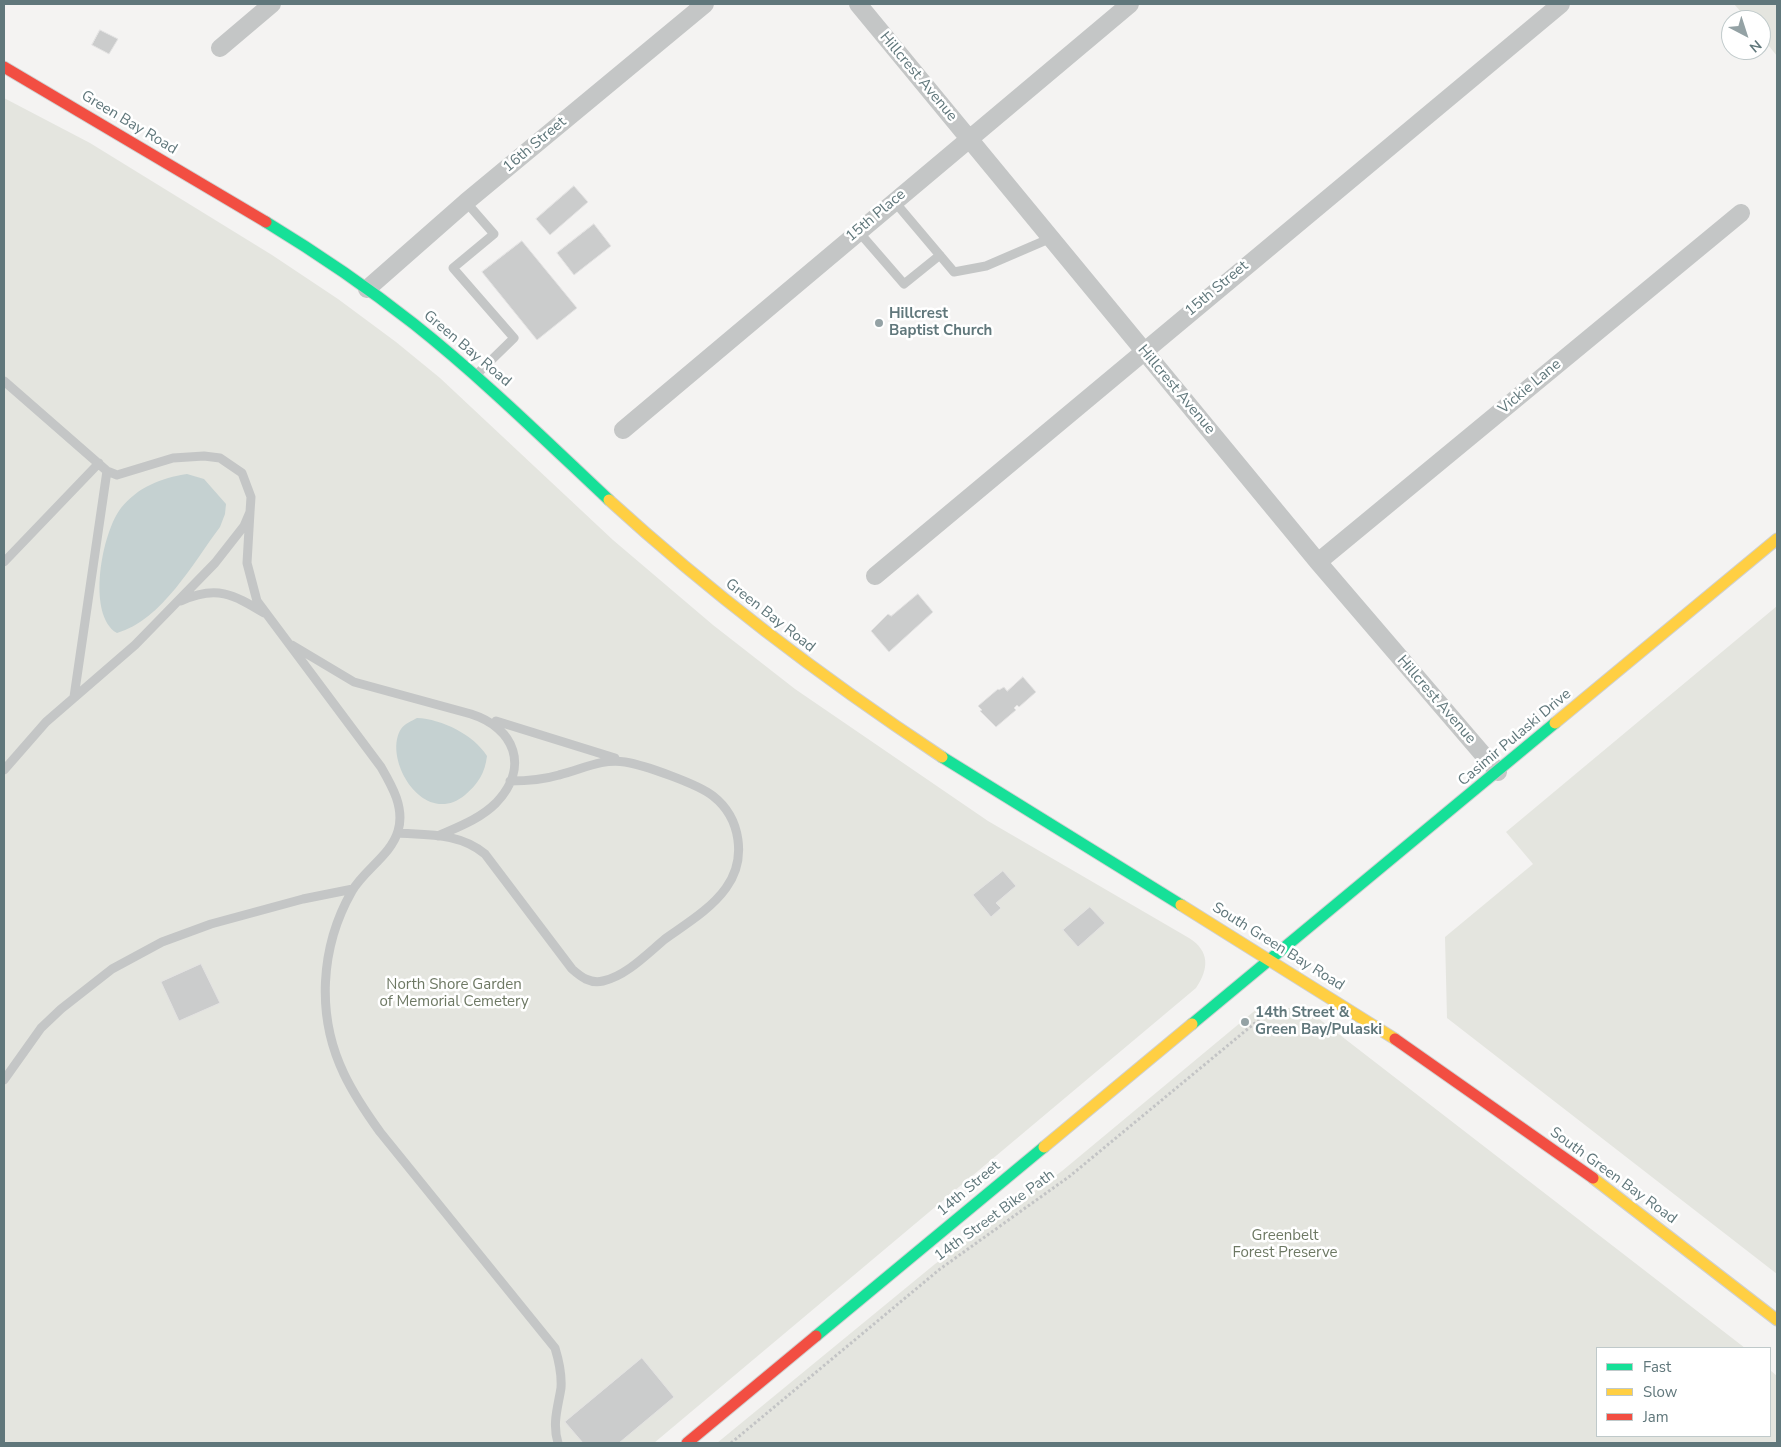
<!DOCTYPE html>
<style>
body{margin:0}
#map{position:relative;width:1781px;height:1447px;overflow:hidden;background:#f4f3f2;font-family:"Nunito Sans",sans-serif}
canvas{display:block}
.frame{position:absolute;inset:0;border:5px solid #60777b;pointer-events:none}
.legend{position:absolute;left:1596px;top:1347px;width:175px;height:90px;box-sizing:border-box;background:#fff;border:1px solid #bfc9ca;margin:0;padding:6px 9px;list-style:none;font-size:15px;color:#60777b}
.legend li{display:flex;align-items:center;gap:10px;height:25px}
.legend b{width:25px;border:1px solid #bfc9ca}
.north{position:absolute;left:1721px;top:10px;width:50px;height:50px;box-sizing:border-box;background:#fff;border:1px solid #bfc9ca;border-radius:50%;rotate:140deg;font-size:14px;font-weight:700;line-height:20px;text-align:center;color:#60777b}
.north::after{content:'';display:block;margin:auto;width:18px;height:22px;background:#94a2a5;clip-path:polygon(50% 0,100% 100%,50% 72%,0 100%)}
</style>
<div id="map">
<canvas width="1781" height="1447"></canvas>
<div class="frame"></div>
<ul class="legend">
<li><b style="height:6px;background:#16e098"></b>Fast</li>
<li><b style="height:6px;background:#ffcf43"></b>Slow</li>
<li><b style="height:6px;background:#f24e42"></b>Jam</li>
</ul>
<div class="north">N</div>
</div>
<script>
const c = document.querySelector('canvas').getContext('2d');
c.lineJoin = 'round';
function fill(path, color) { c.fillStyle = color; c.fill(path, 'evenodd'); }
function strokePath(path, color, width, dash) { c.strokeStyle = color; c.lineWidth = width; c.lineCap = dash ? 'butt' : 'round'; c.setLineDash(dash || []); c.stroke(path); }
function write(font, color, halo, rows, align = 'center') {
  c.font = font + ' "Nunito Sans",sans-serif'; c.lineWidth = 5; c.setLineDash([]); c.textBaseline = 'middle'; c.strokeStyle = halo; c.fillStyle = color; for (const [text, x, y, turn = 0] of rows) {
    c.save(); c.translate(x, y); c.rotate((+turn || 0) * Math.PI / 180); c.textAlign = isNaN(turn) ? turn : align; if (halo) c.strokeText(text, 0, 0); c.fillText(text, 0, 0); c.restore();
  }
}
fill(new Path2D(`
 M1734 4H1777V56L1761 36V20H1748Z
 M4 98 90 143 272 255 338 299 396 342 440 378 613 540 713 625 795 689 988 821 1189 938C1210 951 1209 969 1196 988L654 1443H4Z
 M1777 606V1274L1447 1018 1445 937 1533 864 1506 832Z
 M1258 1008H1305L1745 1348H1597V1436H1770V1370L1777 1376V1443H717L935 1264 1062 1171Z`), '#e4e5df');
fill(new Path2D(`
 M187 474 204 479 226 504 225 514 220 527C193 563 162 620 117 633 86 615 102 532 121 508 138 487 161 478 187 474Z
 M417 718C442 719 474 735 487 756 485 773 478 784 465 795 424 829 382 759 401 729 405 723 412 721 417 718Z`), '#c5d1d1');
const building = new Path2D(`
 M100 30 118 39 109 54 92 45Z
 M574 186 588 202 550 235 536 219Z
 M594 224 611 246 574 275 557 253Z
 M522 241 577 308 537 340 482 272Z
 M918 594 933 612 889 652 871 631 888 614 891 616Z
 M1023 677 1036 692 1019 707 1017 705 1014 708 1016 710 996 727 980 711 982 710 978 706 998 689 999 690 1004 687 1007 691Z
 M1003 871 1016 886 996 903 1001 908 991 917 973 895Z
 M1090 907 1105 923 1078 947 1063 930Z
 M201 964 220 1003 179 1021 161 982Z
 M642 1358 674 1397 619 1443H583L565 1422Z`);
fill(building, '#cbcccc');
strokePath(building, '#e3e2e2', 1);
const fast = new Path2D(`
 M266 222C317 253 367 287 414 324 482 378 545 440 609 500
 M942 757 1181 905
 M1192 1024 1555 723
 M816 1336 1044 1147`);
const slow = new Path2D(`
 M609 500C713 595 824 679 942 757
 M1555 723 1777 539
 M1181 905 1395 1039
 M1044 1147 1192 1024
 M1593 1178 1777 1320`);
const jam = new Path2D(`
 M4 67 266 222
 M1395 1039 1593 1178
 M687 1443 816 1336`);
strokePath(fast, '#cfd0d0', 13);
strokePath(slow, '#cfd0d0', 13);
strokePath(jam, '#cfd0d0', 13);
strokePath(new Path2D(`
 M731 1443 940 1269 1070 1176 1273 1008`), '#c3c4c5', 3, [2.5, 2.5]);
strokePath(new Path2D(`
 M894 201 954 272 986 266 1051 238
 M466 202 494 234 453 268 514 338 476 375
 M858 231 904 284 940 255
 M4 381 107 471 117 475 173 458 204 456 220 458 242 473 251 497 250 512 244 526 215 563 135 645 46 722 4 770
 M250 512 247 563 257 601 381 767C392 786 405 808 398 831 391 855 364 870 352 891 320 947 316 1016 344 1074 354 1095 367 1114 380 1132L555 1348C559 1361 562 1373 561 1388 558 1407 552 1423 558 1443
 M4 562 99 463
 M181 601C216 585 233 594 264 613
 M292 645 354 682 471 714C515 728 530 767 496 803 480 819 458 827 438 836
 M74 697 107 471
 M496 721 615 758
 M398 833C429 835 460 833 485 854L572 969C581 977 590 984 603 981 626 976 647 954 665 939 686 924 711 909 726 888 747 859 741 818 713 796 698 784 644 765 625 762 601 758 581 770 559 775 542 780 527 781 510 781
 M4 1080 41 1028 61 1009 112 969 162 942 211 924 303 899 353 889`), '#c4c6c6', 9);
strokePath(new Path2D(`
 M858 4 1318 562 1498 772
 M220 48 272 4
 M367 289 466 202 705 4
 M623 430 1130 4
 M1318 562 1741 213
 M875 576 1561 4`), '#c4c6c6', 18);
strokePath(fast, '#16e098', 11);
strokePath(slow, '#ffcf43', 11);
strokePath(jam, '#f24e42', 11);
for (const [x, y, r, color] of [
 [879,323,5,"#94a2a5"],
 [1245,1022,5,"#94a2a5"]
]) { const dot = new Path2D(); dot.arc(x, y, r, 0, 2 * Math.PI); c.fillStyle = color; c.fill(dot); strokePath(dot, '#fff', 2); }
write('15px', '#60777b', '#fff', [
 ["Hillcrest Avenue",918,77,50],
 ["Green Bay Road",129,123,31],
 ["16th Street",535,145,-40],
 ["15th Place",876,216,-40],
 ["15th Street",1217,289,-40],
 ["Green Bay Road",467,349,40],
 ["Vickie Lane",1530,387,-40],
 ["Hillcrest Avenue",1176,390,50],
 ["Green Bay Road",770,616,38],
 ["Hillcrest Avenue",1436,700,49],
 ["Casimir Pulaski Drive",1515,738,-40],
 ["South Green Bay Road",1278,947,32],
 ["South Green Bay Road",1613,1176,36],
 ["14th Street",969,1189,-40],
 ["14th Street Bike Path",995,1216,-36]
]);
write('bold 15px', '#60777b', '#fff', [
 ["Hillcrest",889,314],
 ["Baptist Church",889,331],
 ["14th Street &",1255,1013],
 ["Green Bay/Pulaski",1255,1030]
], 'left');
write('15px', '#6d7863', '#fff', [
 ["North Shore Garden",454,985],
 ["of Memorial Cemetery",454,1002],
 ["Greenbelt",1285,1236],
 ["Forest Preserve",1285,1253]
]);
</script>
